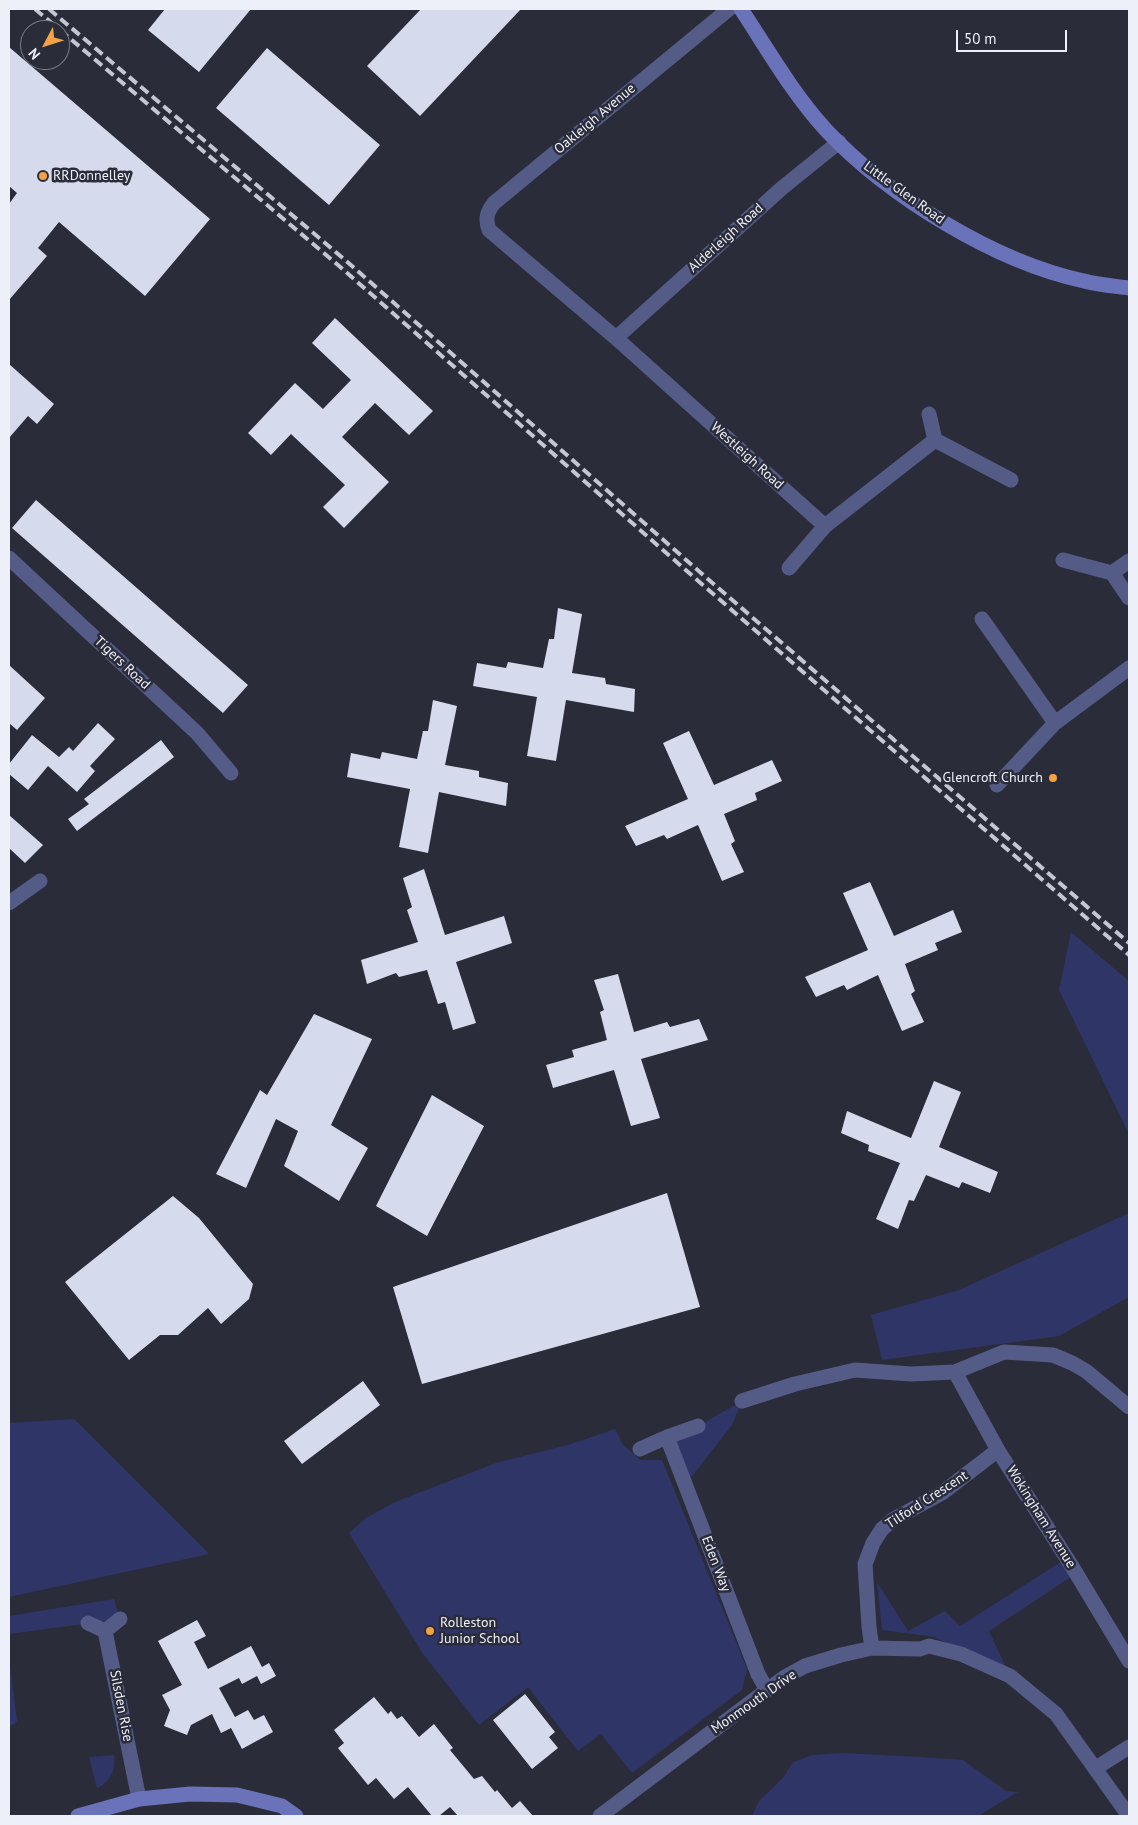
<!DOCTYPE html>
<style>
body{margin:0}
#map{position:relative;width:1138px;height:1825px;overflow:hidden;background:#2a2c3a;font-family:"PT Sans",sans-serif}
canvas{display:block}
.frame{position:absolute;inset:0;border:10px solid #edeff9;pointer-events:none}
.north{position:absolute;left:20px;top:20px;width:50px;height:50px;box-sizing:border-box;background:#2a2c3a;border:1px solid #787a86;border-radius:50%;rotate:230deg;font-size:14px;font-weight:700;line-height:20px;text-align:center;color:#edeff9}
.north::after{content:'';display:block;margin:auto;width:18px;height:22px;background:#f4a344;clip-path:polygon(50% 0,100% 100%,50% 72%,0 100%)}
.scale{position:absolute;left:956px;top:30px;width:111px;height:22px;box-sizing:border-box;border:2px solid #edeff9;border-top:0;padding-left:6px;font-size:15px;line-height:18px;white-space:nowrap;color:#edeff9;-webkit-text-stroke:4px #2a2c3a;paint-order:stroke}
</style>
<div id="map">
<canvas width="1138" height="1825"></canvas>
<div class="frame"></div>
<div class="north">N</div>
<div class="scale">50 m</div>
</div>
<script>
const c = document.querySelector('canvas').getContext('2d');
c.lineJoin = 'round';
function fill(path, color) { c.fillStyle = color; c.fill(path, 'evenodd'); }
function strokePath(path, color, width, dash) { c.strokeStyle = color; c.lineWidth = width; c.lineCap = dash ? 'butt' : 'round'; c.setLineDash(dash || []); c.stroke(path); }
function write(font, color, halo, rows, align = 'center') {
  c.font = font + ' "PT Sans",sans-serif'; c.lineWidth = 5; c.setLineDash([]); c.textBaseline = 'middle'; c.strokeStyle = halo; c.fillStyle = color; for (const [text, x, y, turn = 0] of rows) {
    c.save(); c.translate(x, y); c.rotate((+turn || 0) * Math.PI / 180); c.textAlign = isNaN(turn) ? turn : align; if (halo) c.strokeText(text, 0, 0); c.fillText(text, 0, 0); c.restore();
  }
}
fill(new Path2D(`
 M1071 932 1129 981V1134L1059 990Z
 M1129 1213V1297L1059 1336 882 1360 871 1315 959 1290Z
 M742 1401 732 1425 689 1480 667 1437 698 1426Z
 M74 1419 209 1554 9 1597V1423Z
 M615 1429 623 1445 641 1460H662L747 1669 742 1690 632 1773 601 1734 578 1751 528 1687 479 1725 423 1654 349 1533 366 1518 395 1502 496 1463 571 1444Z
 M1067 1558 1077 1573 989 1631 1010 1676 935 1637 882 1630 877 1582 908 1631 945 1611 960 1626Z
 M114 1599 120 1619 9 1634V1616Z
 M9 1658 17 1721 14 1724 9 1726Z
 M841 1753 921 1757 963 1760 1006 1791 1018 1792 978 1816H752L759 1801 783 1778 793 1762 813 1755Z
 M114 1755C116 1768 111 1783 97 1788L89 1757Z`), '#303567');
fill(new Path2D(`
 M165 9H251L199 72 148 30Z
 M421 9H521L420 116 367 66Z
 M9 47 210 219 145 296 59 222 38 248 47 256 9 300V204L17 193 9 186Z
 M267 48 380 145 329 205 216 108Z
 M335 318 433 411 409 435 375 403 342 437 389 482 344 528 323 507 345 485 291 434 271 455 248 433 295 383 323 409 351 380 312 343Z
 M9 364 54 404 37 424 28 416 9 438Z
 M36 500 248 685 223 713 12 528Z
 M558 608 582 614 572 673 605 678 606 684 635 689 634 712 566 700 556 761 527 756 537 697 473 686 477 663 506 668 508 662 543 668 549 639H554Z
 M9 665 45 698 17 730 9 723Z
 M433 700 457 706 445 765 479 771V777L508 783 506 806 439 792 428 853 399 847 410 789 347 777 351 753 380 759 382 752 417 759 423 731H428Z
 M98 723 115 739 90 766 95 771 77 792 48 766 28 790 9 774V764L32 735 59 757 69 747 73 751Z
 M689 731 714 785 772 760 782 781 755 793 757 800 724 814 735 841 731 844 744 872 722 881 698 825 667 839 664 835 636 846 625 826 688 799 663 743Z
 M161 740 174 757 77 831 68 819 89 804 84 799Z
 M9 815 43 845 25 863 9 848Z
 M424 869 445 935 504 916 512 943 456 962 476 1023 453 1030 445 1002 438 1004 427 970 399 977 396 973 367 984 361 960 418 942 407 910 412 907 403 878Z
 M870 882 894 936 953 910 962 932 935 943 938 950 905 964 915 991 911 994 924 1022 902 1031 878 975 847 990 844 985 816 997 805 977 868 950 843 893Z
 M618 974 634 1032 667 1022 670 1027 699 1019 708 1040 641 1059 660 1118 631 1126 614 1070 553 1088 546 1065 574 1057 572 1050 607 1040 600 1012 604 1010 594 980Z
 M314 1014 372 1039 331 1125 368 1148 339 1201 284 1166 298 1131 276 1119 246 1188 216 1174 260 1090 267 1095Z
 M934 1081 961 1092 939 1147 998 1172 990 1193 962 1182 959 1188 926 1175 914 1201 909 1200 898 1229 876 1219 900 1163 868 1151 869 1145 841 1133 847 1111 911 1138Z
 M432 1095 484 1126 427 1236 376 1206Z
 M667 1193 700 1307 422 1384 393 1287Z
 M173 1196 199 1218 253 1284 249 1299 221 1324 208 1308 178 1335H160L129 1360 65 1282Z
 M363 1381 380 1405 302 1464 284 1441Z
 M197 1620 206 1636 194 1642 208 1669 251 1646 262 1667 269 1663 276 1676 261 1684 257 1676 242 1684 239 1678 219 1688 235 1717 248 1710 254 1720 264 1715 273 1732 242 1749 231 1728 221 1733 212 1714 191 1725 187 1735 164 1726 170 1710 162 1695 182 1685 158 1641Z
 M525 1694 555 1732 549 1737 558 1748 532 1769 493 1720Z
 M374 1697 388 1714 391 1711 397 1719 402 1716 419 1737 434 1724 453 1748 450 1750 474 1779 482 1776 495 1792 497 1790 512 1808 520 1801 533 1816H458L450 1807 439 1816H432L408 1787 394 1799 376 1778 368 1785 338 1748 344 1743 334 1730Z`), '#d6daed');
strokePath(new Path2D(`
 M729 9 494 203C487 212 485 219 489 230L616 338 825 526 935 440 1011 480
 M616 338 782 188 839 142
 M929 414 935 440
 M9 558 197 733 231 773
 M1063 560 1112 573 1129 561
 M789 568 825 526
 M1112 573 1129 598
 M982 619 1055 723
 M997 785 1055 723 1129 668
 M9 903 40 881
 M955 1372 999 1452 1073 1568 1129 1661
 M742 1401 795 1384 855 1370 911 1374 955 1372 1004 1352 1053 1355 1072 1363 1086 1371 1129 1407
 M698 1426 667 1437 758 1674 767 1690
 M640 1449 667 1437
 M88 1623 105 1631 139 1799
 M105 1631 120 1619
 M872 1648 869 1627 865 1564 873 1543 882 1529 894 1519 942 1493 998 1450
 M1096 1768 1129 1747
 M600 1816 767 1690 785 1677 805 1666 841 1655 872 1648 920 1649 929 1646 961 1654 1010 1676 1056 1714 1129 1816`), '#545b87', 15);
strokePath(new Path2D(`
 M741 9C768 50 793 94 826 130 888 196 995 262 1084 281 1099 285 1114 286 1129 288
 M78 1816 139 1799 190 1794 237 1795 282 1806 296 1816`), '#6a73b9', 15);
strokePath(new Path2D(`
 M35 9 60 30
 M49 9 344 259 701 573 1129 943
 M60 30 338 265 696 579 1129 955`), '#c4c6d1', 4, [10, 5]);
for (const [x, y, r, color] of [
 [43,176,5,"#f4a344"],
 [1053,778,5,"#f4a344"],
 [430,1631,5,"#f4a344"]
]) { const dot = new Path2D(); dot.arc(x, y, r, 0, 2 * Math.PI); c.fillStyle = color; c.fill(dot); strokePath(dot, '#2a2c3a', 2); }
write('14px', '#edeff9', '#2a2c3a', [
 ["Oakleigh Avenue",595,119,-40],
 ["Little Glen Road",904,193,36],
 ["Alderleigh Road",726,238,-42],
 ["Westleigh Road",747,456,42],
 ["Tigers Road",122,663,43],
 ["Tilford Crescent",927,1500,-33],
 ["Wokingham Avenue",1041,1517,58],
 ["Eden Way",716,1564,69],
 ["Monmouth Drive",754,1702,-35],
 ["Silsden Rise",121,1706,79]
]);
write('14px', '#edeff9', '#2a2c3a', [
 ["RRDonnelley",53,176],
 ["Glencroft Church",1043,778,"right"],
 ["Rolleston",440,1623],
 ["Junior School",440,1639]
], 'left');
</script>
